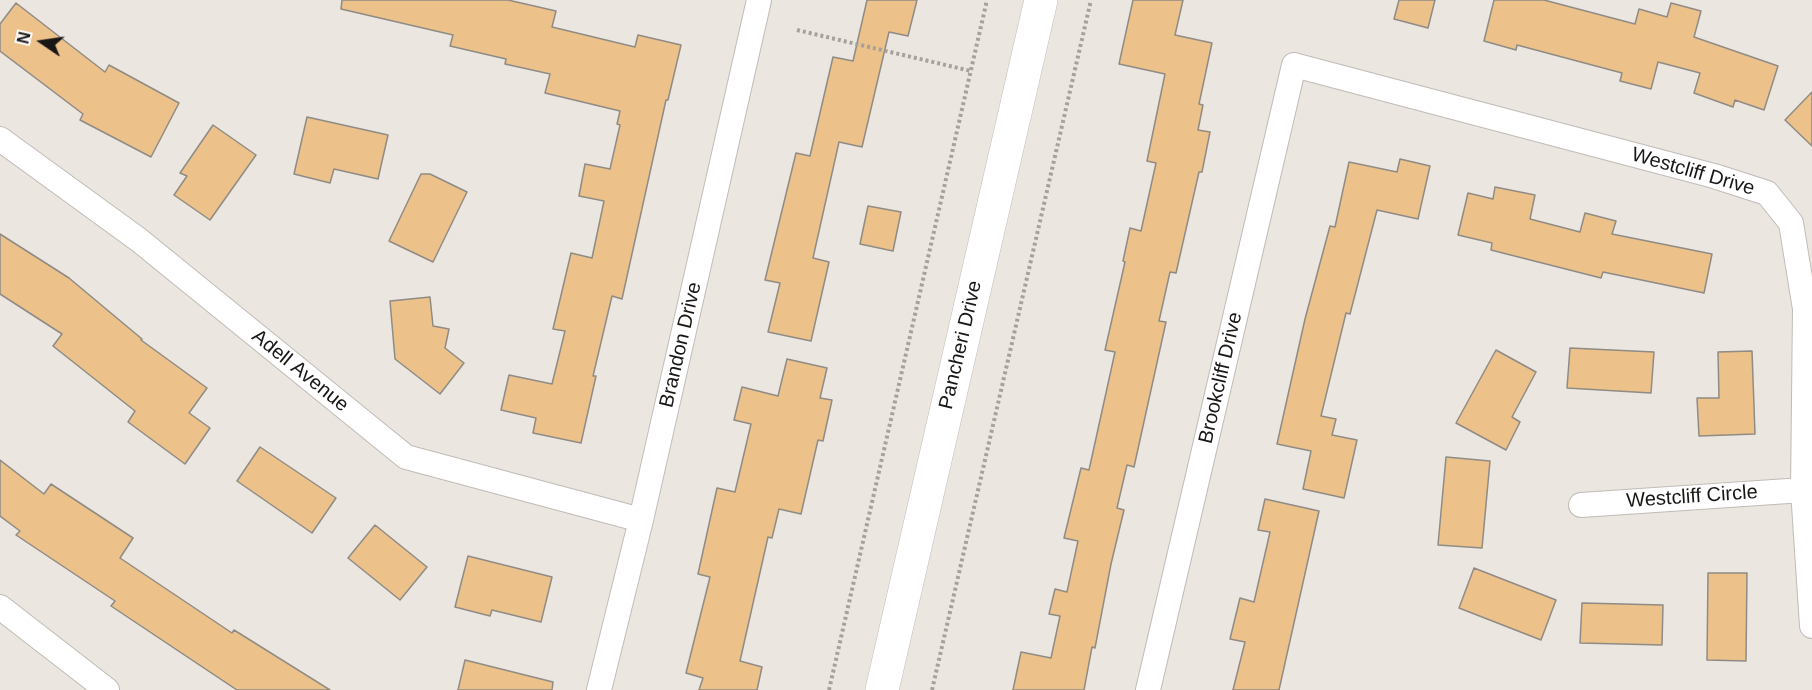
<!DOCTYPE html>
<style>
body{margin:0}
#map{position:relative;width:1812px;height:690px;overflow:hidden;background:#ebe6e0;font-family:Arial,sans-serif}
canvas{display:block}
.north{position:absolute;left:12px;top:12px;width:60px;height:60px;-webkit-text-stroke:4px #fff;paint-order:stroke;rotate:283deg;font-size:16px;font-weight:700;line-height:24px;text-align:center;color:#191715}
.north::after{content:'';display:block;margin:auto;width:21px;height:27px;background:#191715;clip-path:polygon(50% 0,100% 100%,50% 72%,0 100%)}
</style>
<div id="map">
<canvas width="1812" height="690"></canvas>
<div class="north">N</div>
</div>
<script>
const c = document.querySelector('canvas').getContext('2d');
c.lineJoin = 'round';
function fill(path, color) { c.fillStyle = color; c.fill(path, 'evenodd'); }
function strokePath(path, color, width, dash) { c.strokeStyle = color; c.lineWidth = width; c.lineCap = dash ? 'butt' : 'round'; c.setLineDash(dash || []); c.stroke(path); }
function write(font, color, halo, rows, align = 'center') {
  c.font = font + ' Arial,sans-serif'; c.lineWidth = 4.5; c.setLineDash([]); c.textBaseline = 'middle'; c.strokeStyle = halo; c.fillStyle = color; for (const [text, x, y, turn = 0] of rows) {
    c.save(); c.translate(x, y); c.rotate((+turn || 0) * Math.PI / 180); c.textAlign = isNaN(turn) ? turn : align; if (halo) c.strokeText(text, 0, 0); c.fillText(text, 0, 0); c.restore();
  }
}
const building = new Path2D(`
 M342 0H508L556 11 552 27 635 47 638 35 681 45 668 100H666L622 299 612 296 593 376H596L581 443 533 433 536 418 501 410 509 375 552 384 565 331 553 329 571 253 592 258 604 201 579 196 585 164 610 169 620 125 617 124 620 111 545 93 550 74 505 64 506 59 450 46 453 35 341 9Z
 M867 0H917L908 36 889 32 862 147 839 142 813 258 829 262 811 341 768 332 780 283 765 280 796 153 810 156 833 57 853 61Z
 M1133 0H1183L1175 35 1212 43 1199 104 1203 105 1198 130 1210 132 1202 172H1199L1176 273 1170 272 1159 321 1166 322 1134 467 1127 465 1117 508 1124 510 1111 564 1095 648 1092 647 1084 690H1013L1021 652 1051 658 1060 616 1049 614 1055 589 1067 592 1078 541 1064 538 1081 468 1089 470 1115 352 1105 350 1125 262 1123 261 1130 228 1141 231 1156 163 1147 161 1165 74 1119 64Z
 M1399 0H1435L1428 28 1394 19Z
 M1494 0H1544L1635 24 1639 9 1667 17 1671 3 1701 11 1694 37 1778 66 1764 110 1735 100 1733 107 1694 93 1700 73 1658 62 1651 89 1620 81 1622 73 1517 45 1516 50 1484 41Z
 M16 3 105 72 109 65 179 103 151 157 80 120 83 114 0 51V24Z
 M1812 92V146L1785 120Z
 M307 117 388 135 378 179 334 169 330 183 294 174Z
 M213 125 256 155 210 220 174 195 187 176 180 173Z
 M1400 159 1430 166 1418 219 1377 210 1350 314 1346 313 1321 416 1336 419 1332 435 1357 440 1344 498 1303 489 1311 451 1277 444 1305 319 1330 226 1335 227 1349 162 1397 172Z
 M421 174H430L467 192 433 262 389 241Z
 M1495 187 1535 195 1530 219 1580 232 1585 213 1616 221 1612 234 1712 254 1704 293 1603 272 1601 278 1491 250 1492 243 1458 235 1468 193 1493 199Z
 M868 206 901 212 893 251 860 244Z
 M0 234 69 278 142 339 141 340 207 388 189 413 210 428 185 464 128 422 135 411 53 346 62 334 0 294Z
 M430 297 433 326 449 329 445 348 464 363 440 394 395 359 390 301Z
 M1570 348 1654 352 1651 393 1567 388Z
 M1496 350 1536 372 1512 417 1520 422 1506 450 1456 423Z
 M1752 351 1755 434 1699 436 1697 398H1719L1718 352Z
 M787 359 827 368 820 398 832 400 823 441 818 440 801 514 779 509 772 538 768 537 740 661 762 667 757 690H699L703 678 686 673 710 577 698 574 717 488 735 492 751 424 734 420 742 387 778 396Z
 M260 447 336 498 312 533 237 481Z
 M1446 457 1490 461 1482 548 1438 545Z
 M0 460 44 494 51 484 133 538 120 558 232 633 234 630 330 690H237L111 606 115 601 16 535 20 531 0 516Z
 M1265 499 1319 511 1279 690H1233L1245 642 1230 639 1240 598 1254 602 1270 532 1258 530Z
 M375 525 427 567 400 600 348 558Z
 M468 556 552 577 541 622 492 610 490 616 455 607Z
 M1474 568 1556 600 1541 640 1459 608Z
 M1708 573H1747L1746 661 1707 660Z
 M1582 603 1663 605 1662 645 1580 643Z
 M465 660 553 682 552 690H458Z`);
fill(building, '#edc18a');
strokePath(building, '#8f8b85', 1.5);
const street = new Path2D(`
 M0 139 139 240 406 457 641 520
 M1581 505 1803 490
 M0 607 107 690
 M599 690 641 520 759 0
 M1148 690 1294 65 1714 176 1767 193 1791 223 1805 309 1803 490 1812 626`);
const secondary = new Path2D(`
 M882 690 1041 0`);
strokePath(street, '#c0bbb6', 26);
strokePath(secondary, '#c0bbb6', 34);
strokePath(new Path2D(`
 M797 30 971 71
 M829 690 987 0
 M932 690 1091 0`), '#a5a19c', 4, [3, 3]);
strokePath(street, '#fff', 24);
strokePath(secondary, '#fff', 33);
write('20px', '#191715', '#fff', [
 ["Westcliff Drive",1693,172,16],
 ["Brandon Drive",681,345,-77],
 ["Pancheri Drive",961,345,-77],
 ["Adell Avenue",300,371,39],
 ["Brookcliff Drive",1221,378,-77],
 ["Westcliff Circle",1692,497,-4]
]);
</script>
